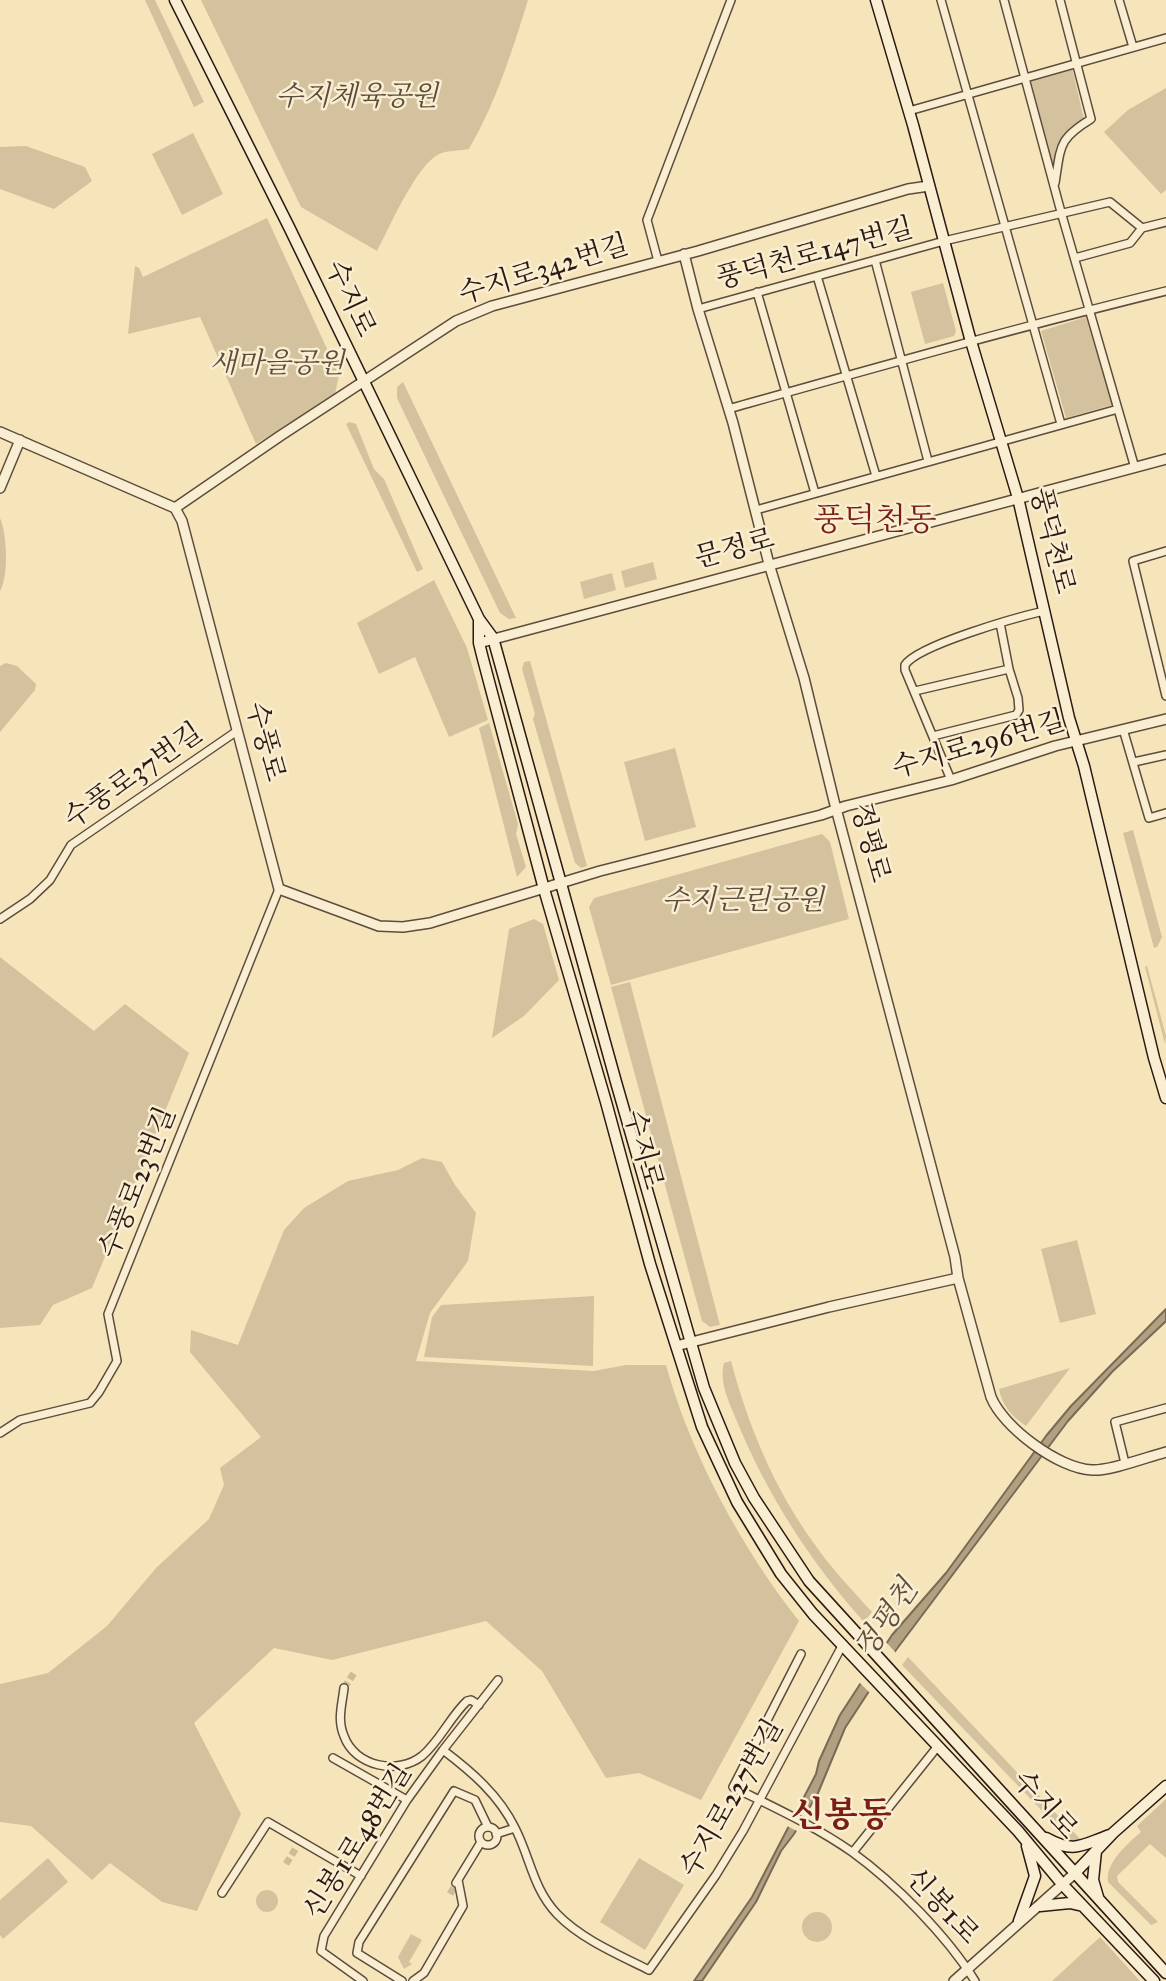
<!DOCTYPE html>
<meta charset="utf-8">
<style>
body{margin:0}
canvas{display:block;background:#f6e5ba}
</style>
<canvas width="1166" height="1981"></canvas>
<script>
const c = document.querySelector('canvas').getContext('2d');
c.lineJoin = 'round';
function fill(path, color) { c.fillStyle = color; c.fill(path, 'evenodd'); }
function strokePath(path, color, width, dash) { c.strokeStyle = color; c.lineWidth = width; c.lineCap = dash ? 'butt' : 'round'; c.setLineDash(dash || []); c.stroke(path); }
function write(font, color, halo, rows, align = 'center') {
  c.font = font + ' "IM FELL Great Primer","Noto Serif KR",serif'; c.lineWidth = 5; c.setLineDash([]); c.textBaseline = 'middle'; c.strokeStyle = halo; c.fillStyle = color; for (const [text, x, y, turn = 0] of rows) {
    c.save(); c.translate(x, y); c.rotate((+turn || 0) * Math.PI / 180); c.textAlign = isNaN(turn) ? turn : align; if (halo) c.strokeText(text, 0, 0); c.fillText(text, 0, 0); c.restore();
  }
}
fill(new Path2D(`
 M145 0H155L204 102 194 107Z
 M201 0H528C512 52 496 102 469 149 461 151 450 150 442 153 418 160 389 229 377 251L301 207Z
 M1072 68 1084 119C1059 135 1059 143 1054 171L1031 81Z
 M1166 88V190L1161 194 1104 132 1128 110Z
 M193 133 223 194 182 215 152 154Z
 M26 146 85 167 92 181 54 209 0 189V147Z
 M267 218 339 375 335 394 256 444 200 317 128 334 135 266 139 268 143 277Z
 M943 283 956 331 954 336 925 344 911 292Z
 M1086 317 1112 405 1066 418 1041 331Z
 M403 382 516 618 509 619 500 613 397 398V387Z
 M350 422 356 424 374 469 384 479 423 569 417 572 346 424Z
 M0 518C7 534 9 576 0 591Z
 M653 562 657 579 625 588 621 571Z
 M612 573 616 590 584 599 580 582Z
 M434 580 467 648 488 720 449 737 415 657 379 674 357 623Z
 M530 661 587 866 581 868 575 863 533 719 535 714 522 669 524 662Z
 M6 663 17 666 36 684 35 690 0 732V666Z
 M489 723 518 824 516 834 526 867 517 877 479 728Z
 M675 748 696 827 645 841 624 762Z
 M1133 830 1162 937 1157 947 1154 948 1123 833Z
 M822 834 830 842 849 919 611 985 589 907 594 898Z
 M534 919 543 924 559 980 524 1016 492 1038 509 929Z
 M0 957 94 1031 125 1004 189 1053 92 1288 53 1305 40 1325 0 1328Z
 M1147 966 1166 1036 1165 1044 1145 967Z
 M630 982 720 1325 710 1327 702 1321 611 987Z
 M422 1158 442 1162 455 1185 476 1213 468 1261 430 1313 416 1361 594 1371 626 1365H666C690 1453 742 1549 799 1621L701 1800 639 1773 606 1778 542 1671 486 1621 332 1660 274 1648 194 1723 241 1814 197 1911 162 1902 110 1863 92 1880 31 1826 0 1822V1684L48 1673 107 1626 156 1568 209 1519 224 1485 220 1468 261 1437 190 1352 191 1330 238 1345 284 1230 304 1208 348 1181 398 1170Z
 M1077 1240 1096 1314 1060 1323 1041 1249Z
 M594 1296 593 1366 424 1357 432 1317 441 1305Z
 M731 1361C748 1425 774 1488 813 1542 830 1567 852 1590 872 1612L864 1622C810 1561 767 1495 736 1419 729 1402 719 1382 724 1363Z
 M1070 1368 1026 1426C1012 1416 1002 1406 999 1389Z
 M908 1657 1083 1842 1073 1843 902 1665Z
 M1166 1799V1858L1150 1844 1117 1876 1118 1882 1158 1922 1151 1925 1108 1882C1105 1863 1128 1843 1141 1832L1137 1826Z
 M48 1858 68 1882 3 1939 0 1935V1900Z
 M639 1858 684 1885 645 1950 600 1922Z
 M256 1901a11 11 0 1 1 22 0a11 11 0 1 1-22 0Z
 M802 1927a15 15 0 1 1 30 0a15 15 0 1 1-30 0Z
 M411 1934 422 1940 409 1962 412 1964 404 1969 398 1957Z
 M1100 1937 1140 1981H1052Z`), '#d3c29d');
const water = new Path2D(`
 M1166 1309V1321L1112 1372 1068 1421 896 1650 845 1728 818 1793 794 1834 781 1851 756 1902 702 1981H694L752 1897 816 1774 819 1761 840 1715 892 1635 946 1573 1046 1436 1071 1406Z`);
fill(water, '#b1a081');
strokePath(water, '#7b6a55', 2);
fill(new Path2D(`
 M884 1640 898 1655 871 1694 857 1680Z
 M796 1805 810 1813 799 1832 785 1825Z`), '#f6e5ba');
strokePath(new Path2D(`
 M344 1688 354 1673
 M286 1864 296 1848
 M450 1894 456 1884`), '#cdbc98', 7, [7, 3.5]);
const minor = new Path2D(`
 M941 0 1061 424
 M1004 0 1061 212 1135 468
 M1119 0 1133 47
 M909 111 1166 38
 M1055 183C1061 146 1058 139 1091 119L1060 0
 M1075 258 1130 243 1142 228
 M875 260 928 461
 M658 261 647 220 731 0
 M817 276 876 476
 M757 292 815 493
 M698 309 944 241 1110 202 1142 228 1166 222
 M728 409C874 368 1019 327 1166 291
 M756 510 1118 409
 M1166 551 1133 561 1166 696
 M915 691 1009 669
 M1123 729 1149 818 1166 813
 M933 736 1016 715 1019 710 1018 698 1009 669 1000 623
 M1134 762 1166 755
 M951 780 905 670V665C918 645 1018 617 1044 611
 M0 919 30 899 50 880 71 845 237 731
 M0 1433 20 1420 90 1403 99 1392 117 1361 108 1314 279 889
 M1125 1463 1115 1422 1166 1408
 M801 1654 733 1787C773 1807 815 1826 852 1852 895 1883 947 1936 975 1981
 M344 1688C342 1705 337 1720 344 1736 355 1767 398 1775 422 1756 440 1741 450 1717 467 1701L471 1700 479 1705
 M443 1750C472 1772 499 1795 515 1828 530 1857 533 1889 557 1914 581 1939 619 1955 649 1970L716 1875 743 1831 843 1644
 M333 1758 407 1800
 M479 1836a9 9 0 1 1 18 0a9 9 0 1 1-18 0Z
 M496 1834 515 1828
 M853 1852 938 1746
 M456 1883 481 1842
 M222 1893 268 1822 361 1876
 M363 1981 321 1951 324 1936 407 1800 443 1750 498 1680
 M402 1981 357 1953 359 1942 454 1791 475 1800 488 1827
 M413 1981 424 1973 463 1906 458 1880`);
const tertiary = new Path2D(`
 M684 254 698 309 733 423 769 564 804 678 834 801 955 1257 958 1278 991 1397C1003 1427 1059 1469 1092 1470 1111 1471 1147 1457 1166 1452
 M0 432 175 508 182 521 279 889 379 926 403 927 430 923 600 871 821 815 846 806 951 780 1055 746 1166 719
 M0 488 20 440
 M175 508 280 436 456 321 492 306 698 251 908 189 929 186
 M479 643 1166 459
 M676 1346 829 1307 958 1278
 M954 1981 1074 1874`);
const secondary = new Path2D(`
 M175 0 289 227 479 619 493 638 616 1082 704 1388 735 1463 754 1498 809 1581 1166 1973
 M876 0 913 125 970 338 1018 498 1069 718 1084 766 1154 1058 1166 1098
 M479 620V643L483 659 544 889 606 1102 650 1264 702 1427 737 1502 781 1574 813 1614 1018 1831 1063 1885 1154 1981
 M1046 1838C1075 1854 1081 1845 1110 1835
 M1096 1851 1093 1880 1098 1897
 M1074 1874 1113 1833 1166 1786
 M1040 1906 1070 1903 1083 1906
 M1019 1921 1035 1876 1027 1846`);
strokePath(minor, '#5e4c3c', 10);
strokePath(tertiary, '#5e4c3c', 12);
strokePath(secondary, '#2b1912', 13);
strokePath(minor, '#f9eed2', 7);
strokePath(tertiary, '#f9eed2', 9);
strokePath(secondary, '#f9eed2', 10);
write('italic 28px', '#5d4c3c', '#f9eed2', [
 ["수지체육공원",357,98],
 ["새마을공원",277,365],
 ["수지근린공원",743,902]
]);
write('28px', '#2b1912', '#f9eed2', [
 ["풍덕천로147번길",815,255,-15],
 ["수지로342번길",544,271,-17],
 ["수지로",349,299,65],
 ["풍덕천로",1051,541,76],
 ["문정로",735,550,-15],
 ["수풍로",264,742,75],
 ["수지로296번길",979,746,-16],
 ["수풍로37번길",134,777,-35],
 ["정평로",869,843,75],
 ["수지로",642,1150,75],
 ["수풍로23번길",139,1183,-68],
 ["수지로227번길",733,1799,-60],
 ["수지로",1044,1806,48],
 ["신봉1로48번길",359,1842,-58],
 ["신봉1로",941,1907,47]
]);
write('italic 30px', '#614f3e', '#f9eed2', [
 ["정평천",888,1620,-56]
]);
write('32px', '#7a1f14', '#f9eed2', [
 ["풍덕천동",875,522]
]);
write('bold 35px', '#7a1f14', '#f9eed2', [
 ["신봉동",841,1817]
]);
</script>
